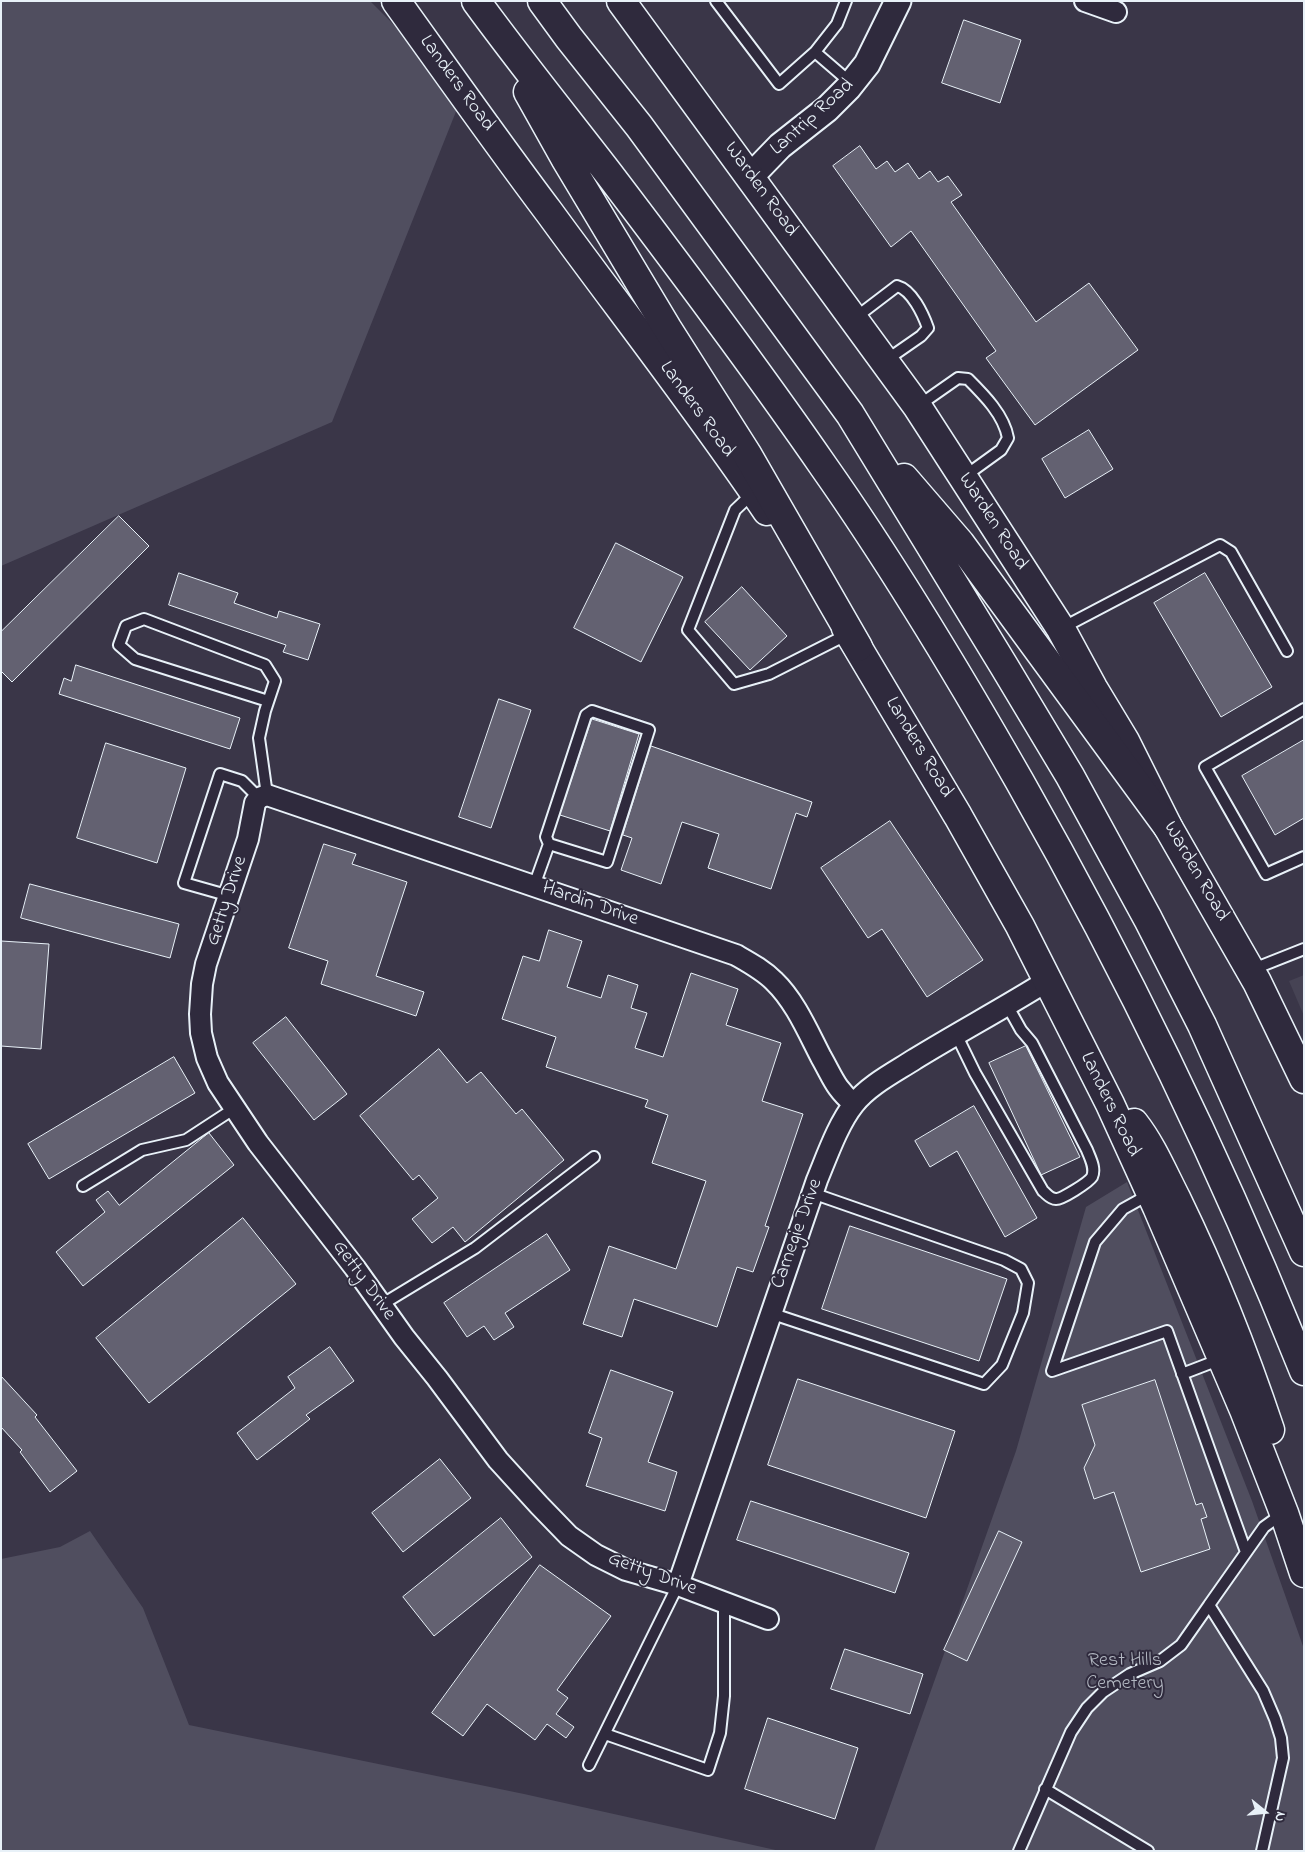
<!DOCTYPE html>
<style>
body{margin:0}
#map{position:relative;width:1305px;height:1852px;overflow:hidden;background:#3a3648;font-family:"Indie Flower",sans-serif}
canvas{display:block}
.frame{position:absolute;inset:0;border:2px solid #e8f1f8;pointer-events:none}
.north{position:absolute;left:1240px;top:1787px;width:50px;height:50px;-webkit-text-stroke:4px #2f2a3d;paint-order:stroke;rotate:107deg;font-size:14px;font-weight:700;line-height:20px;text-align:center;color:#e8f1f8}
.north::after{content:'';display:block;margin:auto;width:18px;height:22px;background:#e8f1f8;clip-path:polygon(50% 0,100% 100%,50% 72%,0 100%)}
</style>
<div id="map">
<canvas width="1305" height="1852"></canvas>
<div class="frame"></div>
<div class="north">N</div>
</div>
<script>
const c = document.querySelector('canvas').getContext('2d');
c.lineJoin = 'round';
function fill(path, color) { c.fillStyle = color; c.fill(path, 'evenodd'); }
function strokePath(path, color, width, dash) { c.strokeStyle = color; c.lineWidth = width; c.lineCap = dash ? 'butt' : 'round'; c.setLineDash(dash || []); c.stroke(path); }
function write(font, color, halo, rows, align = 'center') {
  c.font = font + ' "Indie Flower",sans-serif'; c.lineWidth = 4; c.setLineDash([]); c.textBaseline = 'middle'; c.strokeStyle = halo; c.fillStyle = color; for (const [text, x, y, turn = 0] of rows) {
    c.save(); c.translate(x, y); c.rotate((+turn || 0) * Math.PI / 180); c.textAlign = isNaN(turn) ? turn : align; if (halo) c.strokeText(text, 0, 0); c.fillText(text, 0, 0); c.restore();
  }
}
fill(new Path2D(`
 M1304 975V1016L1289 981Z`), '#464354');
fill(new Path2D(`
 M1 1H370L463 94 332 422 1 566Z
 M1127 1182 1252 1501 1304 1649V1851H874L1016 1451 1086 1207Z
 M90 1531 143 1608 189 1725 524 1794 780 1851H1V1559L60 1547Z`), '#504e5f');
const building = new Path2D(`
 M964 20 1021 40 1000 103 942 83Z
 M860 146 876 169 887 161 895 172 908 163 919 179 930 171 938 182 948 176 962 195 951 202 1036 322 1089 283 1138 350 1035 425 986 358 996 351 911 231 891 247 833 166Z
 M1089 430 1113 469 1065 498 1042 459Z
 M119 516 149 546 12 682 1 671V632Z
 M616 543 683 577 641 662 574 628Z
 M179 573 238 593 234 603 277 618 279 611 320 624 308 660 283 652 286 645 169 605Z
 M1205 573 1272 687 1221 717 1154 603Z
 M742 587 787 636 750 670 705 622Z
 M76 665 240 718 230 749 59 694 64 678 71 681Z
 M499 699 531 710 491 828 459 817Z
 M592 719 639 734 610 831 560 815Z
 M1304 740V818L1275 835 1242 776Z
 M106 743 186 768 157 863 77 838Z
 M651 746 812 802 807 817 796 813 771 889 708 868 719 834 682 822 661 884 621 870 632 838 623 835Z
 M890 821 983 960 927 997 882 929 868 938 821 868Z
 M324 844 356 854 352 864 407 882 376 976 424 992 416 1016 321 984 328 961 289 948Z
 M30 884 179 924 170 958 21 918Z
 M549 930 582 941 567 987 601 998 608 975 638 985 631 1008 647 1013 635 1048 663 1057 691 973 738 989 726 1025 781 1043 762 1101 803 1114 765 1226 769 1227 753 1272 737 1267 717 1327 634 1299 622 1337 583 1324 609 1246 676 1269 706 1181 652 1163 668 1115 645 1107 648 1100 546 1067 556 1037 502 1019 523 956 539 961Z
 M1 941 49 944 41 1049 1 1046Z
 M286 1017 347 1094 314 1120 253 1043Z
 M1026 1046 1080 1157 1041 1175 989 1063Z
 M439 1049 467 1083 481 1072 516 1114 522 1109 564 1160 465 1242 453 1227 432 1243 412 1219 438 1198 419 1175 413 1180 360 1116Z
 M174 1057 195 1093 49 1179 28 1144Z
 M974 1106 1037 1218 1005 1237 957 1151 930 1167 915 1141Z
 M209 1133 234 1165 83 1286 56 1252 105 1212 96 1200 108 1191 119 1205Z
 M243 1218 296 1284 149 1403 96 1338Z
 M850 1226 1007 1279 979 1361 822 1309Z
 M547 1234 570 1270 505 1313 514 1327 494 1340 484 1326 467 1337 444 1303Z
 M330 1347 354 1381 306 1415 310 1419 257 1460 237 1433 295 1388 288 1377Z
 M611 1370 673 1392 648 1462 677 1472 665 1511 586 1486 602 1438 589 1433Z
 M1 1376 37 1415 35 1417 77 1471 50 1492 20 1452 22 1450 1 1427Z
 M798 1379 955 1431 926 1518 768 1465Z
 M1155 1380 1196 1505 1202 1503 1207 1517 1201 1519 1210 1549 1141 1572 1114 1492 1094 1499 1084 1468 1095 1445 1082 1405Z
 M440 1459 471 1498 403 1552 372 1513Z
 M751 1501 909 1553 895 1593 737 1540Z
 M501 1518 532 1557 434 1636 403 1597Z
 M999 1531 1022 1542 967 1661 944 1650Z
 M540 1565 611 1616 557 1690 568 1698 556 1714 574 1727 566 1738 547 1724 535 1740 487 1704 463 1736 432 1713Z
 M845 1649 923 1674 910 1714 831 1689Z
 M768 1718 858 1748 835 1819 745 1789Z`);
fill(building, '#636171');
strokePath(building, '#e8f1f8', 1);
const service = new Path2D(`
 M716 1 779 84 815 52
 M846 1 837 24 815 52 851 83
 M855 318 897 286C912 290 923 314 928 328L921 336 885 361
 M918 406 958 378 968 379C984 395 1004 415 1008 438L1001 450 965 476
 M754 492 735 510 688 630 734 684 769 674 848 634
 M1062 628 1220 545 1231 552 1287 651
 M1304 709 1205 767 1266 874 1304 857
 M267 795 259 738 265 711 275 681 265 665 144 619 126 626 119 645 135 659 268 701
 M534 886 549 844 607 862 649 730 592 711 586 715 546 837 549 844
 M230 896 184 883 220 774 242 781 259 798
 M1251 970 1304 949
 M956 1034 975 1073 1043 1191C1047 1194 1050 1199 1056 1199 1061 1200 1089 1182 1092 1177 1096 1168 1090 1158 1087 1150L1032 1043 1021 1030 1007 1005
 M83 1186 142 1150 186 1140 235 1108
 M1150 1194 1123 1209 1095 1242 1052 1371 1167 1331 1246 1552
 M381 1305 475 1248 594 1157
 M770 1313 984 1384 1002 1365 1023 1313 1028 1283 1021 1269 1004 1260 812 1193
 M1182 1374 1221 1359
 M605 1734 708 1770 720 1733 724 1696V1602
 M589 1765 678 1585
 M1045 1789 1148 1851
 M1019 1851 1071 1732 1087 1708 1103 1692 1130 1674 1160 1661 1181 1645 1209 1605
 M1262 1851 1283 1758 1281 1738 1275 1719 1263 1691 1209 1605 1264 1527 1282 1514`);
const minor = new Path2D(`
 M1085 1 1116 12
 M678 1585 817 1180C827 1156 838 1124 854 1104 869 1085 895 1072 915 1059 959 1032 1004 1008 1047 981
 M768 1619 678 1585 626 1570 596 1555 569 1536 539 1505 498 1460 437 1378 404 1337 355 1268 258 1143 218 1083 207 1058 201 1033 200 1014 202 984 206 964 248 839 255 803 259 798 267 795 736 955C750 963 763 970 774 981 795 1001 808 1032 821 1057 833 1078 835 1088 854 1104`);
const tertiary = new Path2D(`
 M750 177 780 146 827 109 848 88 867 64 898 1`);
const secondary = new Path2D(`
 M396 1C447 72 497 143 549 212 622 312 698 409 767 511
 M621 1 917 406 1061 629 1093 688 1125 741 1168 827 1257 982 1304 1079
 M846 628 958 816 1020 926 1110 1104 1157 1207 1244 1410 1284 1513 1304 1573
 M1134 1123C1152 1146 1163 1173 1177 1200 1213 1274 1244 1352 1270 1430`);
const motorway = new Path2D(`
 M476 1C519 60 565 117 609 174 682 270 755 367 824 467 895 568 959 675 1020 782 1128 972 1223 1168 1304 1371
 M542 1 569 38 639 126 850 414 1004 666 1070 776 1148 919 1202 1025 1304 1252
 M528 92 565 158 667 328 747 454 858 647
 M904 478 960 543 1168 827`);
strokePath(service, '#e8f1f8', 14);
strokePath(minor, '#e8f1f8', 24);
strokePath(tertiary, '#e8f1f8', 29);
strokePath(secondary, '#e8f1f8', 31);
strokePath(motorway, '#e8f1f8', 31);
strokePath(service, '#2f2a3d', 10);
strokePath(minor, '#2f2a3d', 20);
strokePath(tertiary, '#2f2a3d', 25);
strokePath(secondary, '#2f2a3d', 28);
strokePath(motorway, '#2f2a3d', 28);
write('20px', '#e8f1f8', '#2f2a3d', [
 ["Landers Road",456,84,54],
 ["Lantrip Road",813,118,-42],
 ["Warden Road",760,190,54],
 ["Landers Road",696,410,54],
 ["Warden Road",992,522,57],
 ["Landers Road",918,748,59],
 ["Warden Road",1195,872,60],
 ["Getty Drive",228,901,-72],
 ["Hardin Drive",590,905,19],
 ["Landers Road",1109,1105,64],
 ["Carnegie Drive",798,1234,-70],
 ["Getty Drive",363,1281,54],
 ["Getty Drive",652,1575,20]
]);
write('20px', '#b3b8c2', '#2f2a3d', [
 ["Rest Hills",1125,1662],
 ["Cemetery",1125,1685]
]);
</script>
